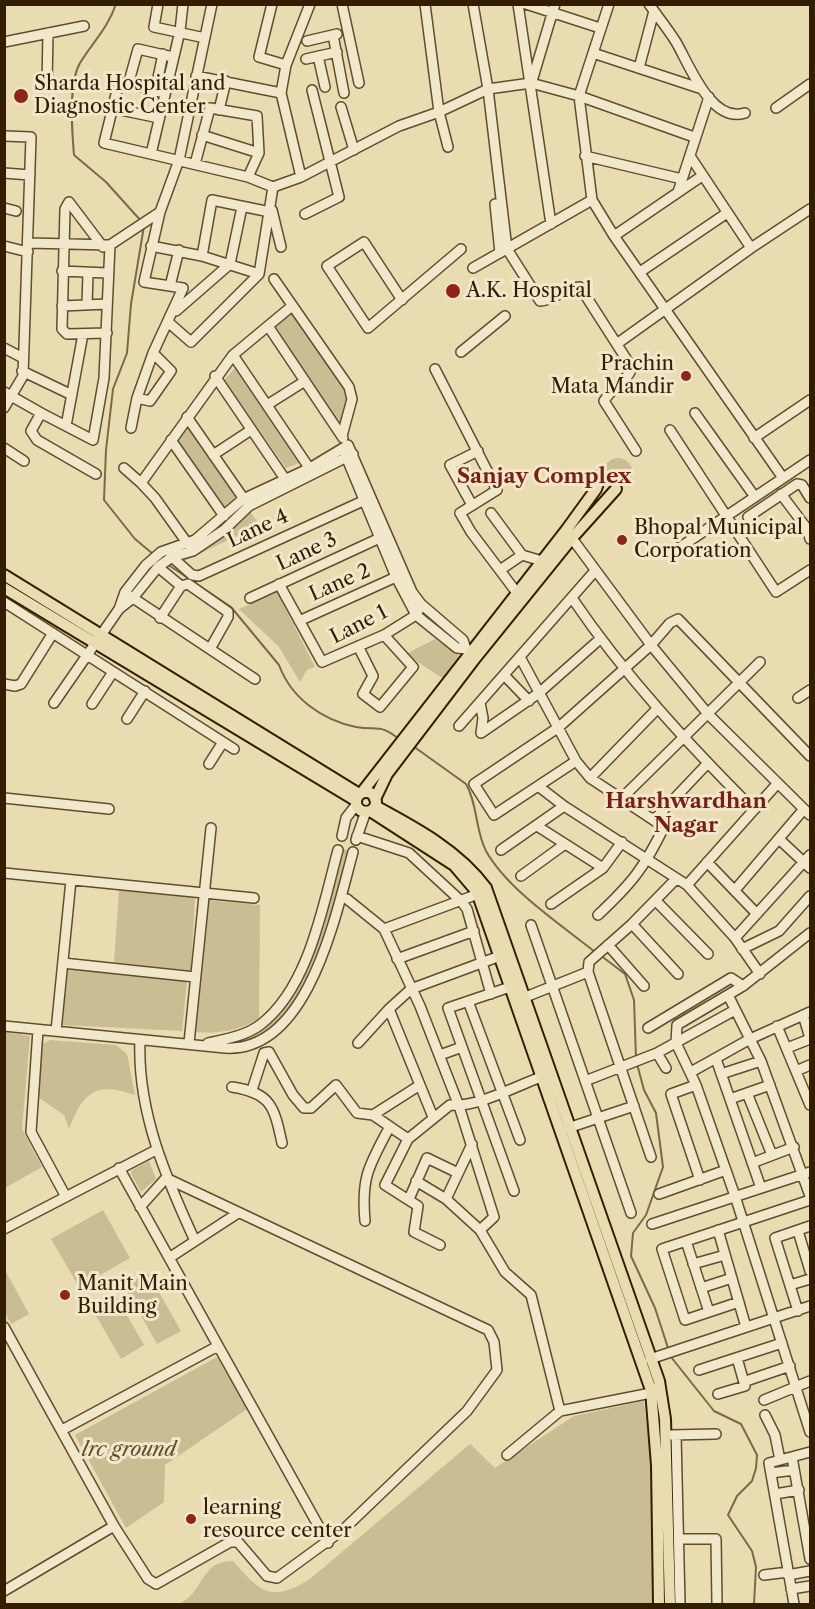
<!DOCTYPE html>
<style>
body{margin:0}
#map{position:relative;width:815px;height:1609px;overflow:hidden;background:#e9dcb0;font-family:"Libre Caslon Text",serif}
canvas{display:block}
.frame{position:absolute;inset:0;border:6px solid #331d03;pointer-events:none}
</style>
<div id="map">
<canvas width="815" height="1609"></canvas>
<div class="frame"></div>
</div>
<script>
const c = document.querySelector('canvas').getContext('2d');
c.lineJoin = 'round';
function fill(path, color) { c.fillStyle = color; c.fill(path, 'evenodd'); }
function strokePath(path, color, width, dash) { c.strokeStyle = color; c.lineWidth = width; c.lineCap = dash ? 'butt' : 'round'; c.setLineDash(dash || []); c.stroke(path); }
function write(font, color, halo, rows, align = 'center') {
  c.font = font + ' "Libre Caslon Text",serif'; c.lineWidth = 6; c.setLineDash([]); c.textBaseline = 'middle'; c.strokeStyle = halo; c.fillStyle = color; for (const [text, x, y, turn = 0] of rows) {
    c.save(); c.translate(x, y); c.rotate((+turn || 0) * Math.PI / 180); c.textAlign = isNaN(turn) ? turn : align; if (halo) c.strokeText(text, 0, 0); c.fillText(text, 0, 0); c.restore();
  }
}
fill(new Path2D(`
 M291 313 349 393 342 431 272 326Z
 M235 368 299 463 286 468 224 380Z
 M188 425 236 497 224 509 178 441Z
 M604 472a14 14 0 1 1 28 0a14 14 0 1 1-28 0Z
 M246 507 260 525 184 561 177 557 192 550Z
 M277 592 315 667 307 670 300 682 279 647 239 609Z
 M435 639 461 657 445 680 406 654Z
 M342 849 349 851C334 907 313 1019 251 1041 243 1044 232 1044 224 1045L266 1026 306 971Z
 M119 889 195 897 191 971 114 962Z
 M208 900 260 905 259 1019C236 1031 219 1034 194 1032Z
 M68 969 187 981 182 1031 62 1025Z
 M5 1032 30 1036 22 1129 42 1167 5 1188Z
 M50 1040 116 1045 127 1054 135 1095C96 1081 83 1092 69 1129L64 1115 38 1097 43 1044Z
 M149 1161 156 1179 141 1192 131 1174 132 1170Z
 M103 1210 130 1258 79 1287 51 1239Z
 M5 1270 29 1314 11 1324 5 1313Z
 M148 1273 181 1331 157 1344 124 1286Z
 M114 1293 144 1345 121 1359 91 1307Z
 M217 1357 247 1409 165 1465 164 1502 126 1528 75 1435Z
 M644 1401 653 1486 655 1604H179C205 1592 199 1561 233 1561 261 1593 271 1603 310 1579L470 1444 495 1468 574 1416Z`), '#cabc93');
strokePath(new Path2D(`
 M116 4C108 28 92 43 80 63 68 83 72 132 74 155L106 182 142 222
 M144 226 131 304 127 353 113 389 106 450 104 500 135 539 153 554
 M167 564 231 607 279 665C291 698 322 720 356 727 377 731 380 723 400 740
 M413 746 466 784C478 805 475 830 486 851 508 890 560 924 595 952
 M600 955 625 974 634 1000 636 1059
 M637 1064 644 1090 656 1113 663 1167 646 1215 633 1233 631 1256 655 1308 669 1351
 M671 1357 714 1411 741 1424 757 1455 756 1468 752 1481 737 1496 728 1515 752 1551 756 1567 754 1604`), '#7b6947', 2);
const minor = new Path2D(`
 M158 4 154 27 205 38
 M272 4 259 57 286 65 281 93 301 177
 M342 4 359 83
 M425 4 439 112 448 147
 M473 4 488 89 507 249 540 301C555 300 565 287 580 287L632 368C626 383 612 387 604 401L636 451
 M518 4 551 224
 M526 4 600 28
 M609 4 579 96 592 200 614 236 783 478
 M649 4C658 17 668 29 676 42 689 64 711 124 745 113
 M333 35 344 93
 M307 41 337 34
 M4 42 84 26
 M593 53 699 88
 M318 56 325 87
 M306 59 337 52
 M286 65 310 4
 M639 68 654 11
 M196 76 281 93
 M532 81 555 4
 M47 84 48 33
 M128 85 138 49 173 57
 M155 92 163 54
 M165 93 119 82 104 143 248 177 273 187 301 177 399 126 439 112 488 89 531 83 579 96 694 137
 M341 107 354 150
 M111 108 159 118
 M776 108 810 84
 M219 110 226 81
 M202 135 259 153
 M4 136 31 137 23 376 4 408
 M151 154 180 31 183 4
 M585 156 682 179
 M690 156 751 248
 M195 164 210 108 257 116 259 153 248 177
 M4 173 30 175
 M678 192 709 97
 M495 204 500 253
 M4 208 16 211
 M272 210 281 247
 M305 214 339 197 312 90
 M614 236 702 176
 M29 243 110 245 160 212
 M4 246 28 252
 M151 246 202 256 259 274
 M103 247 69 202 65 209 62 329 67 334 107 333
 M202 256 212 200 270 212
 M473 268 592 200
 M62 271 107 273
 M640 272 727 213
 M274 279 349 387 352 399 342 436
 M170 286 179 250
 M402 300 364 242 327 266 368 328 461 249
 M87 305 88 273
 M62 306 107 304
 M176 311 230 264 242 207
 M168 322 191 342 259 274 273 187
 M268 326 343 438
 M83 334 66 426 41 413 31 431 37 440 96 474
 M618 343 751 248 810 209
 M4 348 23 358
 M461 352 505 316
 M233 355 312 472
 M435 369 497 490 460 513 471 532 517 593
 M22 371 72 395
 M215 376 285 479
 M4 392 41 413
 M137 398 150 401 171 371 153 353
 M267 405 305 381
 M695 413 755 497
 M187 417 246 502
 M66 426 93 440 104 378 110 245
 M131 428 137 398 153 353 183 288 144 282 160 212 179 160 212 4
 M670 430 776 592 810 570
 M754 438 810 400
 M171 440 224 516
 M4 448 24 461
 M345 454 396 577 416 615 457 648 466 649
 M213 455 251 430
 M124 468 141 483
 M781 494 808 530 810 539
 M472 505 450 465 478 451
 M491 513 522 555
 M748 517 797 484 802 485 810 498
 M568 533 651 645 708 714 810 815
 M190 547 155 498 141 483 233 355 292 306
 M676 550 810 460
 M172 557 192 575 199 576 363 501
 M158 567 181 586 188 584 228 612V617L210 649
 M500 570 522 555 542 561
 M279 584 322 662 384 635 416 615 419 609
 M130 596 255 679
 M250 598 384 536
 M572 598C625 676 688 744 754 810
 M4 602 234 749
 M119 609 125 592 146 565 161 552 195 540 243 499 310 468 348 445 412 592 421 604 463 640 466 649 475 656
 M160 618 181 586
 M299 621 396 577
 M358 646 373 676 363 694 380 707 413 667 384 635
 M520 657 576 761 590 778 664 827C644 868 632 883 598 915
 M504 675 529 701
 M4 684 15 686 21 684 53 633
 M798 698 810 690
 M54 703 119 609 133 598 158 567 172 557 193 551 224 530 249 506 353 454
 M480 703 483 718 481 733 539 693 600 639
 M92 704 113 672
 M127 719 145 691
 M459 726 594 572
 M576 761 494 815 474 784 559 727 651 645 670 623 678 619 810 756
 M209 764 223 742
 M590 778 657 709
 M538 786 564 806 687 885 735 938 760 974
 M4 798 109 809
 M621 799 760 662
 M654 820 707 764
 M537 826 603 868
 M342 836 346 818 356 805
 M357 836 409 853 461 901 467 909 491 994
 M779 839 810 868
 M356 840 366 811
 M501 850 564 806
 M707 862 757 914
 M4 873 254 898
 M521 876 565 844
 M687 885 777 784
 M735 890 804 809
 M347 899 384 929 420 1006 459 1106 494 1217 480 1230
 M656 901 708 954
 M551 904 603 868 622 842
 M632 924 678 974
 M531 925 631 1213
 M384 929 478 894
 M810 933 743 986 677 1025 676 1043 696 1085 735 1196 810 1432
 M735 938 810 855
 M608 945 644 986
 M742 949 779 931 810 896
 M397 959 474 931
 M63 963 195 977
 M510 987 448 1008 514 1191
 M728 995 761 1061 810 1196
 M523 998 588 972
 M468 1001 520 1140
 M803 1015 810 1038
 M4 1026 225 1048C309 1053 336 913 353 852
 M777 1026 810 1105
 M648 1028 731 978 743 986
 M38 1030 31 1132 66 1197
 M56 1031 71 880
 M140 1040C137 1111 166 1178 195 1241
 M189 1043 211 828
 M208 1043C226 1039 245 1036 260 1025 309 988 323 905 338 850
 M358 1043 389 1009
 M787 1048 810 1039
 M657 1053 666 1068
 M440 1055 462 1047
 M716 1059 761 1188
 M796 1071 810 1065
 M691 1072 750 1039 810 1012
 M721 1074 761 1061
 M585 1081 657 1053 735 1010
 M696 1085 671 1094 700 1180
 M232 1087C271 1093 274 1106 282 1143
 M252 1090 264 1053 269 1052 293 1095 304 1108H311L336 1085 357 1113 373 1115 408 1139
 M747 1093 772 1155
 M730 1099 770 1085
 M373 1115 420 1085
 M433 1117 389 1009 411 989 500 956
 M568 1128 634 1106
 M651 1157 588 972 589 962 632 924 676 879
 M752 1163 794 1147
 M119 1168 328 1543
 M416 1181 446 1199 480 1230 505 1272 531 1295 560 1411
 M659 1194 726 1170
 M409 1199 427 1158 458 1173
 M446 1199 472 1144
 M365 1221C361 1177 369 1166 389 1128
 M652 1224 810 1172
 M4 1229 156 1150
 M718 1230 746 1327
 M798 1231 810 1271
 M686 1241 709 1312
 M440 1245 414 1232 418 1206 385 1185 408 1139 450 1105C476 1108 516 1086 541 1077
 M169 1258 238 1213
 M693 1264 725 1255
 M790 1285 810 1279
 M701 1288 732 1278
 M739 1302 685 1320 662 1249 810 1200
 M798 1311 775 1238 810 1226
 M4 1327 114 1526 148 1579 156 1584 230 1542H238L267 1576 277 1578 344 1529 467 1411 497 1370 494 1342 488 1330 166 1178 140 1207
 M650 1359 810 1306
 M699 1370 782 1343
 M746 1381 790 1366
 M718 1394 745 1386 737 1358
 M764 1400 810 1381
 M765 1415 775 1435 780 1460
 M62 1430 218 1346
 M671 1435 716 1434
 M676 1435 680 1604
 M507 1455 560 1411 651 1393
 M792 1457 810 1559
 M771 1473 794 1470
 M775 1494 799 1490
 M679 1539H716L717 1604
 M764 1575 788 1572
 M788 1575 810 1571
 M791 1589 810 1586
 M4 1591 114 1526
 M794 1604 769 1463 810 1452`);
const major = new Path2D(`
 M4 575 359 794
 M4 588 355 800
 M363 791 567 529 596 489 601 475
 M356 802a10 10 0 1 1 20 0a10 10 0 1 1-20 0Z
 M375 799 387 774 476 657 572 538 616 489
 M377 807C416 828 459 851 486 888L659 1381 665 1419 670 1604
 M372 812 454 865 477 892 651 1390 657 1465 659 1604`);
strokePath(minor, '#604d2e', 12);
strokePath(major, '#331d03', 14);
strokePath(minor, '#f1e8cc', 9);
strokePath(major, '#e9dcb0', 10);
for (const [x, y, r, color] of [
 [21,96,8,"#8f2418"],
 [453,291,8,"#8f2418"],
 [686,376,6,"#8f2418"],
 [622,540,6,"#8f2418"],
 [65,1295,6,"#8f2418"],
 [191,1519,6,"#8f2418"]
]) { const dot = new Path2D(); dot.arc(x, y, r, 0, 2 * Math.PI); c.fillStyle = color; c.fill(dot); strokePath(dot, '#f1e8cc', 2); }
write('20px', '#331d03', '#f1e8cc', [
 ["Sharda Hospital and",34,84],
 ["Diagnostic Center",34,107],
 ["A.K. Hospital",466,291],
 ["Prachin",674,364,"right"],
 ["Mata Mandir",674,387,"right"],
 ["Bhopal Municipal",634,528],
 ["Corporation",634,551],
 ["Manit Main",77,1284],
 ["Building",77,1307],
 ["learning",203,1508],
 ["resource center",203,1531]
], 'left');
write('20px', '#331d03', '#f1e8cc', [
 ["Lane 4",258,529,-25],
 ["Lane 3",307,552,-25],
 ["Lane 2",340,583,-24],
 ["Lane 1",359,625,-27]
]);
write('italic 20px', '#604d2e', '#f1e8cc', [
 ["lrc ground",129,1450]
]);
write('bold 21px', '#7a1f14', '#f1e8cc', [
 ["Sanjay Complex",544,477],
 ["Harshwardhan",686,802],
 ["Nagar",686,826]
]);
</script>
